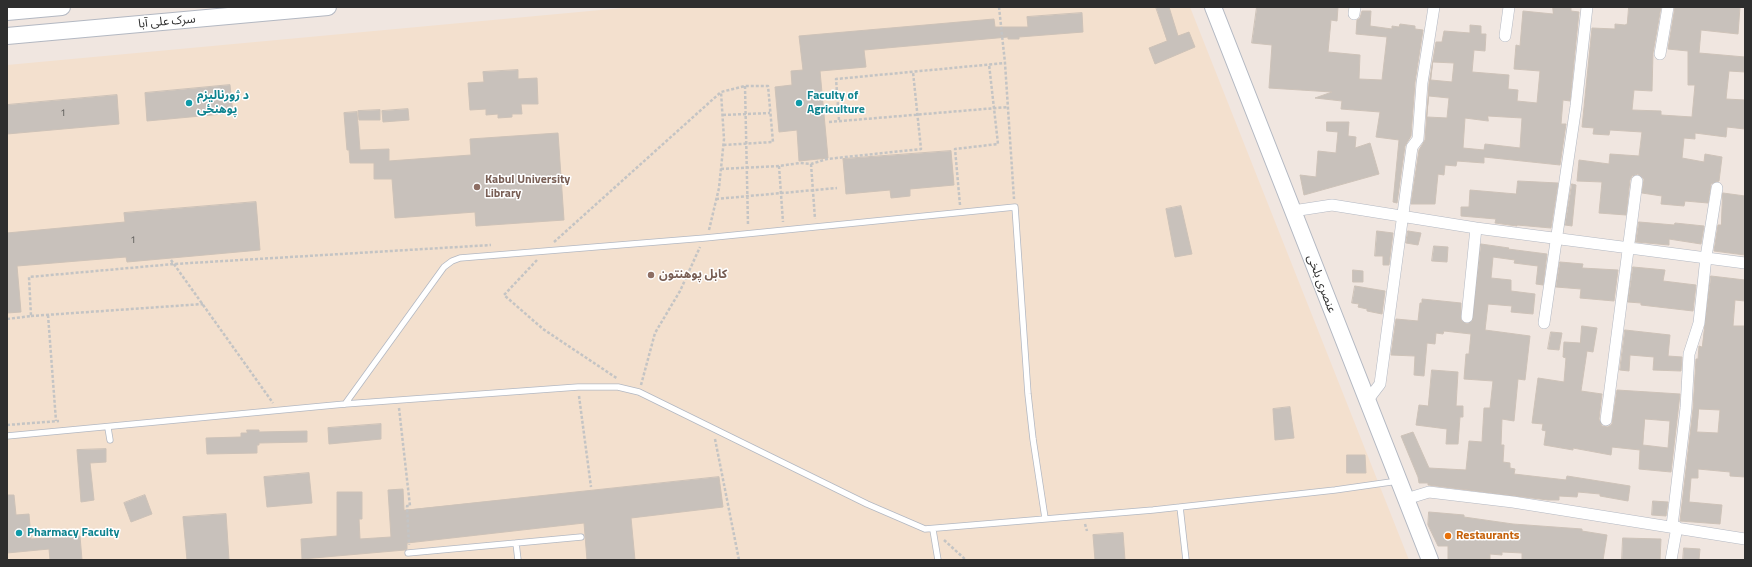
<!DOCTYPE html>
<meta charset="utf-8">
<style>
body{margin:0}
#map{position:relative;width:1752px;height:567px;overflow:hidden;background:#f0e6e0;font-family:"Titillium Web",sans-serif}
canvas{display:block}
.frame{position:absolute;inset:0;border:8px solid #2e2e2e;pointer-events:none}
</style>
<div id="map">
<canvas width="1752" height="567"></canvas>
<div class="frame"></div>
</div>
<script>
const c = document.querySelector('canvas').getContext('2d');
c.lineJoin = 'round';
function fill(path, color) { c.fillStyle = color; c.fill(path, 'evenodd'); }
function strokePath(path, color, width, dash) { c.strokeStyle = color; c.lineWidth = width; c.lineCap = dash ? 'butt' : 'round'; c.setLineDash(dash || []); c.stroke(path); }
function write(font, color, halo, rows, align = 'center') {
  c.font = font + ' "Titillium Web","Noto Sans Arabic",sans-serif'; c.lineWidth = 3; c.setLineDash([]); c.textBaseline = 'middle'; c.strokeStyle = halo; c.fillStyle = color; for (const [text, x, y, turn = 0] of rows) {
    c.save(); c.translate(x, y); c.rotate((+turn || 0) * Math.PI / 180); c.textAlign = isNaN(turn) ? turn : align; if (halo) c.strokeText(text, 0, 0); c.fillText(text, 0, 0); c.restore();
  }
}
fill(new Path2D(`
 M633 7H1190L1409 560H7V65Z`), '#f3e0ce');
const building = new Path2D(`
 M1156 7H1169L1178 36 1189 32 1195 47 1155 64 1149 48 1167 41Z
 M1257 7H1338L1337 21 1331 20 1328 52 1360 55 1359 79 1382 80 1387 37 1356 34 1357 20 1360 18 1362 11H1371L1370 26 1392 29V26L1399 27 1400 24 1415 26V29L1423 30 1415 82 1411 136 1405 146 1397 203 1393 202 1399 140 1376 137 1380 112 1341 109 1342 101 1315 98 1332 92 1269 88 1272 45 1252 43Z
 M1553 7H1571V11L1579 12 1570 101 1563 100 1561 124H1566L1560 165 1484 157V163L1457 161 1456 166 1445 165 1444 175 1438 174 1435 204H1411L1419 150 1425 140 1429 84 1436 42H1442L1444 31 1470 33V25L1481 26V34H1486L1485 51 1474 50 1472 72 1509 75 1508 89 1518 90 1517 101 1537 103 1540 71 1514 69 1516 45 1520 46 1523 11 1553 14ZM1433 62 1454 63 1452 82 1431 80ZM1429 96 1449 98 1447 118 1427 117ZM1488 116 1522 118 1520 148 1485 144 1484 150 1463 148 1465 118 1488 121Z
 M1629 7H1661L1653 53 1652 91 1634 90 1632 110 1661 111V115L1692 117 1695 85H1688V51L1668 49 1675 7H1740L1738 34 1701 30 1699 53 1745 57V72L1729 71 1726 99 1745 100V129L1727 127 1726 137 1695 133V139L1684 138 1682 158 1704 162 1705 154 1722 157 1719 181 1711 184 1708 203 1685 201 1684 206 1661 204 1662 196 1642 193 1644 179 1638 174 1632 176 1630 180 1626 215 1599 213 1602 182 1577 181 1579 160 1609 164 1610 154 1639 156 1642 132 1610 130 1609 135 1593 134 1594 128 1582 127 1592 28 1615 29V24L1625 25 1627 24Z
 M1082 13 1083 32 1019 37V39H1008V37L864 50 866 67 820 71 828 158 799 161 797 130 779 132 775 87 792 85 791 71 803 70 799 36 994 19 995 27H1028L1027 17Z
 M518 70V79L537 78 538 104H521L522 114H512V117L498 118V114L486 115V109L470 110 468 83 484 82 483 72Z
 M230 85 233 113 147 121 145 93Z
 M117 95 119 124 7 134V105Z
 M408 109 409 120 383 122 382 111Z
 M380 110V120H359L358 111Z
 M357 112 360 150 389 149V161L471 155 470 139 558 133 564 220 476 226 475 212 395 218 392 179H374V163H350L349 150H347L344 113Z
 M1327 122H1349L1348 136 1356 137 1355 148 1370 143 1379 174 1304 195 1300 175 1316 177 1318 151 1336 153 1338 132 1327 131Z
 M951 151 954 185 910 189V196L891 198 890 190 846 194 843 159Z
 M1518 181 1558 183 1551 228 1517 225V226L1495 223 1496 219 1461 216V207H1469L1470 190 1516 194Z
 M1572 184 1576 185 1572 226 1565 225Z
 M1723 193 1745 196V255L1714 251 1718 225H1721Z
 M256 202 260 250 127 262 126 257 17 266 21 312 7 313V233L125 222 124 213Z
 M1181 206 1192 254 1175 257 1166 209Z
 M1639 222 1674 225 1675 223 1704 226 1701 244 1669 239V245L1636 242Z
 M1377 231 1393 233 1389 265H1383V256H1375Z
 M1408 231 1421 233 1418 245 1406 243Z
 M1481 244 1509 248 1508 249 1547 254 1543 285 1536 284 1538 266 1514 263 1515 260 1493 257 1491 278 1511 280V291L1535 294 1533 314 1511 312 1512 306 1488 304 1485 330 1530 336 1525 380 1518 379 1514 421 1502 419 1501 445H1504L1503 462 1510 463V468L1515 469 1514 474 1566 480 1567 476 1630 486 1628 501 1600 496V494L1578 492 1577 497 1559 496V500H1548L1428 485V483H1419L1418 477 1401 436 1413 432 1429 468 1466 470 1469 441 1482 442 1484 408H1490L1493 381 1464 379 1466 354H1469L1471 334 1444 331 1443 334 1436 333 1435 344 1427 343 1424 376 1414 375 1415 356 1391 355 1396 319 1418 321 1420 303H1422V299L1461 303V320L1467 324 1472 321Z
 M1434 246 1448 247 1447 262 1432 261Z
 M1560 262 1583 264 1582 268 1618 270 1614 301 1580 298 1581 289 1556 287Z
 M1633 267 1665 270 1663 281 1696 285 1693 311 1641 305V303L1628 302Z
 M1353 270 1363 271V282H1353Z
 M1711 276 1745 280V301L1735 300 1733 326H1745V477L1730 476V472L1698 469V478H1691L1689 502 1722 505 1720 524 1680 521 1693 409 1696 359H1698L1699 346 1702 347ZM1699 409 1720 410 1718 433 1697 432Z
 M1355 286 1385 291 1382 314 1367 311V309L1358 307 1359 304 1352 303Z
 M1582 326 1597 328 1593 352 1587 351 1581 391 1602 394 1599 419 1602 426 1608 427 1612 424 1617 390 1680 394 1671 472 1639 469 1640 450 1612 447 1611 455 1573 448V450L1544 445 1546 431 1542 430 1543 424 1532 423 1538 378 1564 382 1566 358 1563 357 1564 342 1580 343ZM1645 419 1670 421 1668 448 1643 445Z
 M1625 330 1670 335 1668 356 1682 357 1681 371 1653 370 1654 357 1630 355 1629 371 1620 370Z
 M1551 332 1562 333 1559 350 1548 349Z
 M1432 370 1458 372 1456 406H1463V417H1460L1458 444H1446L1447 429 1416 425 1419 405 1428 406Z
 M1290 407 1294 438 1275 440 1273 409Z
 M381 424V439L329 444 328 428Z
 M247 430H259V432L307 431V442L259 443V445H257V453L207 454 206 438 241 437V433H247Z
 M106 449V462L90 463 94 500 81 502 77 450Z
 M1347 455H1365L1366 473H1347Z
 M309 473 312 503 267 507 264 477Z
 M719 477 723 507 631 518 635 560H587L584 523 407 543V549L405 550 302 559 301 539 337 536V492H362V519H359L360 539 391 537 388 490 403 489 404 510Z
 M7 495H14L16 515 29 514 31 539 80 536 82 560H50L49 549 7 553Z
 M145 495 152 514 131 522 124 503Z
 M1653 501 1668 502 1666 516 1652 515Z
 M1429 512 1464 515V517L1513 524 1582 529V531L1607 535 1603 560H1522V553L1502 552V555L1490 554V559L1448 560V546H1438L1428 525Z
 M226 514 229 560H187L183 517Z
 M1123 533 1125 560H1095L1093 535Z
 M1623 538 1661 539 1660 560H1622Z
 M1684 548 1700 549 1699 560H1683Z`);
fill(building, '#c8c1bb');
strokePath(building, '#cdc2b8', 1);
const lane = new Path2D(`
 M345 404 444 267 452 261 460 258 705 238 1015 207 1028 394 1033 439 1045 518
 M108 428 110 440
 M7 436 345 404 578 387H618L639 392 867 504 925 529 1153 510 1335 490 1398 481
 M1180 507 1186 560
 M933 530 938 560
 M516 543 518 560
 M408 553 581 537`);
const street = new Path2D(`
 M1354 14 1355 7
 M1505 36 1509 7
 M1660 54 1668 7
 M1293 211 1332 205 1476 228 1745 263
 M1467 317 1476 228
 M1544 323 1576 106 1587 7
 M1367 401 1380 384 1412 147 1418 139 1422 83 1434 7
 M1606 420 1637 181
 M1406 499 1429 492 1513 502 1745 539
 M1672 526 1686 408 1689 354 1699 323 1706 257 1717 188
 M1671 560 1677 527`);
const secondary = new Path2D(`
 M1213 7 1430 560
 M7 12 62 7
 M7 36 328 7`);
strokePath(lane, '#b3b8c2', 7);
strokePath(street, '#b3b8c2', 12);
strokePath(secondary, '#b3b8c2', 18);
strokePath(new Path2D(`
 M999 7 1005 63 1014 199
 M745 86 748 225
 M723 115 770 113
 M839 120 836 79 1005 63
 M829 122 1008 107
 M811 164 815 219
 M779 166 783 222
 M721 169 779 166 800 163 811 164 827 159 921 149 913 72
 M716 199 837 188
 M960 205 955 149 998 144 989 64
 M709 230 719 188 724 139 721 92
 M554 242 721 92 745 86H768L773 142 723 145
 M171 260 273 403
 M537 260 504 295 543 329 618 379
 M48 315 56 421
 M31 316 203 304
 M7 319 31 316 29 277 174 264 491 245
 M641 385 655 333 680 291 700 247
 M579 396 591 487
 M399 408 410 506H407L409 545
 M7 425 59 421
 M715 439 739 560
 M1085 524 1087 531
 M944 540 966 560`), '#c4c4c4', 2.5, [3, 2]);
strokePath(lane, '#fff', 5.5);
strokePath(street, '#fff', 11);
strokePath(secondary, '#fff', 16);
for (const [x, y, r, color] of [
 [189,103,4,"#0f9aa8"],
 [799,103,4,"#0f9aa8"],
 [477,187,4,"#8d6e63"],
 [651,275,4,"#8d6e63"],
 [19,533,4,"#0f9aa8"],
 [1448,536,4,"#e8710a"]
]) { const dot = new Path2D(); dot.arc(x, y, r, 0, 2 * Math.PI); c.fillStyle = color; c.fill(dot); strokePath(dot, '#fff', 1.5); }
write('10px', '#545351', null, [
 ["1",63,114],
 ["1",133,241]
]);
write('12px', '#2e2e2e', '#fff', [
 ["سرک علی آبا",167,22,-5],
 ["عنصری بلخی",1321,284,69]
]);
write('bold 12px', '#0d838f', '#fff', [
 ["د ژورنالیزم",197,96],
 ["پوهنحٔی",197,110],
 ["Faculty of",807,96],
 ["Agriculture",807,110],
 ["Pharmacy Faculty",27,533]
], 'left');
write('bold 12px', '#785e54', '#fff', [
 ["Kabul University",485,180],
 ["Library",485,194],
 ["کابل پوهنتون",659,275]
], 'left');
write('bold 12px', '#c56008', '#fff', [
 ["Restaurants",1456,536]
], 'left');
</script>
